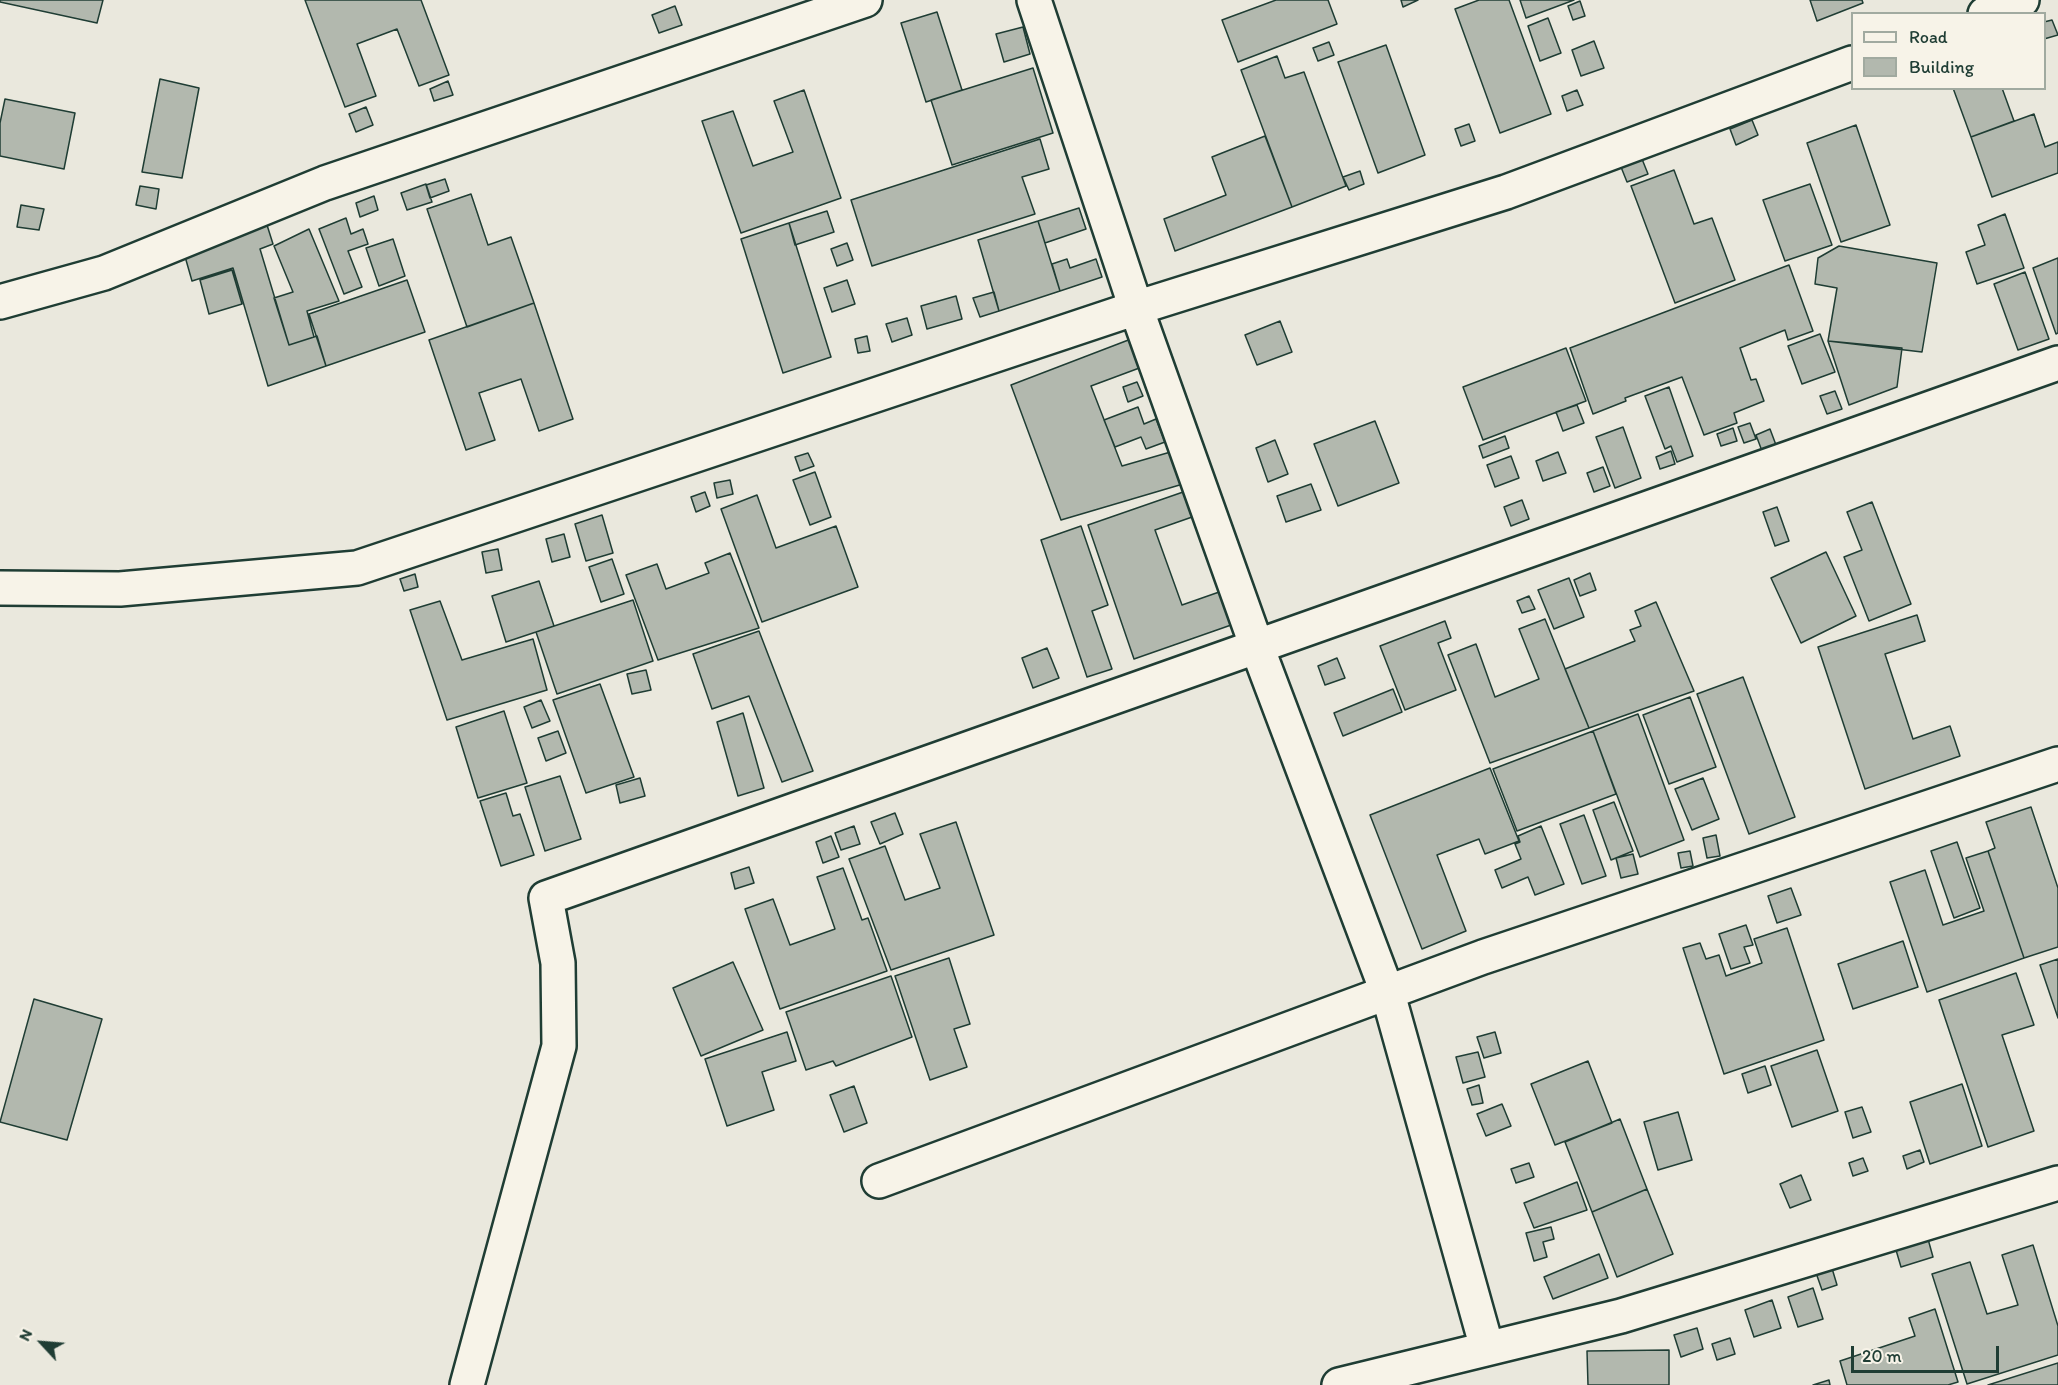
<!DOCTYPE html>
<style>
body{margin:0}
#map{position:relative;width:2058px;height:1385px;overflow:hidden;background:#eae8dd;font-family:Itim,sans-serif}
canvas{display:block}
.legend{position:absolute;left:1851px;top:12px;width:195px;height:78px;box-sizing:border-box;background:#f7f3e8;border:2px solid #a1aaa0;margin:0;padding:8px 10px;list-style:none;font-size:18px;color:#1f3d34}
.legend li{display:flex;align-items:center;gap:12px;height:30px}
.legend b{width:30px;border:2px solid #a1aaa0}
.north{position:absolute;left:12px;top:1313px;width:60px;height:60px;-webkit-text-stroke:4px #f7f3e8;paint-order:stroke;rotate:296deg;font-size:16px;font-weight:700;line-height:24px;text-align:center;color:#1f3d34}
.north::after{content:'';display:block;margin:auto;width:21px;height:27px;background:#1f3d34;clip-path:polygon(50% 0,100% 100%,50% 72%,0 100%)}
.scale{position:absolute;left:1851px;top:1346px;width:148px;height:27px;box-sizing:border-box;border:3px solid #1f3d34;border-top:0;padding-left:8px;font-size:18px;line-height:21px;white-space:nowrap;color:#1f3d34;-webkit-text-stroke:4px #f7f3e8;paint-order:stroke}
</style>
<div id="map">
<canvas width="2058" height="1385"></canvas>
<ul class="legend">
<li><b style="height:8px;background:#f7f3e8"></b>Road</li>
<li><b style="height:16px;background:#b2b8ae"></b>Building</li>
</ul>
<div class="north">N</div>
<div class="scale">20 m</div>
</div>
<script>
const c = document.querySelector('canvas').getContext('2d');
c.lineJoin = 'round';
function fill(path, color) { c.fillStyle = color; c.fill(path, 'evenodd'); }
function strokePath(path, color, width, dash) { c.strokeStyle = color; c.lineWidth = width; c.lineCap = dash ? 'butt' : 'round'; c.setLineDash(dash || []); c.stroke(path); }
const building = new Path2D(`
 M0 0H103L97 23 0 2Z
 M305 0H421L449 75 419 86 397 29 357 44 376 96 345 107Z
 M1276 0H1328L1337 24 1238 62 1222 20Z
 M1401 0H1418L1403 7Z
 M1479 0H1509L1551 114 1500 133 1455 9Z
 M1520 0H1574L1526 18Z
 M1810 0H1862L1863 3 1817 21Z
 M1580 1 1585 16 1573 20 1568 6Z
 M675 6 682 25 659 33 652 15Z
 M937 12 962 90 926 102 901 23Z
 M1548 18 1561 53 1540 61 1528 26Z
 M2052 20 2058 35 2044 39V22Z
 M1023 27 1030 54 1004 62 996 34Z
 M1594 41 1604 68 1581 76 1572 50Z
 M1329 42 1334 55 1318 61 1313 48Z
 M1386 45 1425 155 1378 173 1338 62Z
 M1277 56 1285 78 1304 72 1346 186 1292 207 1241 70Z
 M1033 68 1053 133 952 165 931 100Z
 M160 79 199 88 182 178 142 172Z
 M448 81 453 95 434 101 430 89Z
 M1953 88H2002L2014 121 1971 137Z
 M804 90 841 198 741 233 702 121 733 111 753 166 793 152 774 101Z
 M1577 90 1583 105 1567 111 1562 96Z
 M5 99 75 113 64 169 0 156V123Z
 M366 107 373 125 356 132 349 114Z
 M2034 114 2045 147 2058 142V173L1992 197 1971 137Z
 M1752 120 1758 135 1736 145 1730 129Z
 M1469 124 1475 141 1461 146 1455 129Z
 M1856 125 1890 225 1841 242 1807 143Z
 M1265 136 1292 207 1175 251 1164 219 1226 195 1212 157Z
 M1040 139 1049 169 1022 177 1035 214 872 266 851 200Z
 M1642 159 1648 174 1627 182 1621 167Z
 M1674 170 1694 224 1712 218 1735 280 1675 303 1631 186Z
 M1360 171 1364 184 1349 190 1343 177Z
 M445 179 449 191 430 198 426 185Z
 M426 184 432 202 407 210 401 193Z
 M1810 184 1832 245 1785 261 1763 200Z
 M140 186 159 189 156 209 136 205Z
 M471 194 488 245 511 237 534 303 467 327 427 209Z
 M374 196 378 210 360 217 356 203Z
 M21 205 44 209 39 230 17 227Z
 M1079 208 1086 229 1045 243 1038 221Z
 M827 211 834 232 795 245 789 223Z
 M2005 214 2024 268 1977 284 1966 252 1985 245 1978 225Z
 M346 218 351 234 363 229 368 244 348 251 362 287 344 294 319 229Z
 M1038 221 1060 291 999 311 978 240Z
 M789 223 831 357 783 373 741 239Z
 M267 225 273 244 260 249 289 345 317 336 326 366 268 386 233 268 192 281 184 253Z
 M309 229 339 301 307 311 314 337 289 345 274 298 293 292 274 246Z
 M393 239 405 276 379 286 366 248Z
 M847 243 853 260 837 266 831 249Z
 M1839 246 1937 263 1922 352 1828 341 1837 288 1815 284 1818 258Z
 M2058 258V333L2056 334 2033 268Z
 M1067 259 1070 268 1096 259 1102 277 1060 291 1052 264Z
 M1789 265 1813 331 1788 340 1785 330 1740 348 1751 380 1756 379 1764 401 1734 413 1737 423 1704 435 1682 377 1625 398 1626 401 1593 414 1570 348Z
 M232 270 242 304 209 314 200 280Z
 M2025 272 2049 339 2018 350 1994 284Z
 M407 280 425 332 326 366 309 314Z
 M847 280 855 304 832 312 824 288Z
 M994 292 999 311 980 317 973 298Z
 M956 296 962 319 927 329 921 306Z
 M534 303 573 419 539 431 521 379 479 393 495 440 466 450 429 340Z
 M907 318 912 335 892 342 886 324Z
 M1280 321 1292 352 1257 365 1245 335Z
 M1820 334 1835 372 1802 384 1788 346Z
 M867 336 870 351 858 353 855 339Z
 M1131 339 1142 367 1091 386 1122 466 1174 451 1183 484 1061 520 1011 385Z
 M1828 341 1902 348 1897 387 1849 405Z
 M1566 348 1586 401 1483 440 1463 387Z
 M1137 382 1143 396 1128 402 1123 387Z
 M1669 387 1693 456 1677 462 1671 446 1665 449 1645 396Z
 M1835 391 1842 409 1827 414 1820 396Z
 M1577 405 1584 423 1563 431 1556 412Z
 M1138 407 1144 424 1156 419 1165 442 1146 449 1141 437 1115 447 1104 420Z
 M1375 421 1399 483 1338 506 1314 444Z
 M1750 423 1756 439 1744 443 1738 427Z
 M1623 427 1641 478 1615 488 1596 437Z
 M1733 428 1737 441 1721 446 1717 434Z
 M1770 429 1776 445 1762 451 1756 435Z
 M1505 436 1509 448 1483 458 1479 446Z
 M1275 440 1288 474 1268 482 1256 448Z
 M1671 451 1675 464 1660 469 1656 457Z
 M1558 452 1566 473 1543 481 1536 461Z
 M808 453 814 466 800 471 795 457Z
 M1511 456 1519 478 1495 487 1487 465Z
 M1603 467 1610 486 1594 492 1587 473Z
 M815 472 831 517 810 525 793 480Z
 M730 480 733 494 717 498 714 483Z
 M1311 484 1321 510 1286 522 1277 496Z
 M1186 491 1195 516 1155 530 1182 605 1222 591 1234 624 1134 659 1088 525Z
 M705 492 710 506 696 512 691 497Z
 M757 495 776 548 836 526 858 587 762 622 721 509Z
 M1522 500 1529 519 1511 526 1504 507Z
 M1872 502 1911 604 1869 621 1844 557 1862 550 1847 512Z
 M1777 507 1789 541 1775 546 1763 512Z
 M602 515 613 553 586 561 575 524Z
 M1081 526 1108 605 1092 611 1112 669 1087 677 1041 540Z
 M564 534 570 557 552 562 546 539Z
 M498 549 502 570 486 573 482 552Z
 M1826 552 1856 616 1801 643 1771 578Z
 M730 553 759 628 658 660 626 575 657 564 666 589 709 573 705 563Z
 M612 559 624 594 601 602 589 567Z
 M1590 573 1596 590 1580 596 1574 580Z
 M415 574 418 587 404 591 400 579Z
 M1569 578 1584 617 1554 629 1538 590Z
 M539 581 554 626 506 642 492 596Z
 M1529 596 1535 609 1522 613 1517 601Z
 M633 600 653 661 557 694 536 632Z
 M440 601 462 660 533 639 547 690 447 720 410 610Z
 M1656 602 1694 691 1589 728 1565 669 1635 641 1630 630 1641 626 1635 611Z
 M1917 615 1925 641 1885 654 1913 739 1950 726 1960 756 1865 789 1818 647Z
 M1545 619 1589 728 1490 763 1448 655 1476 644 1495 697 1539 679 1519 629Z
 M1445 621 1451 638 1438 643 1456 690 1405 710 1380 646Z
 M759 631 813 771 782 782 749 696 712 709 693 654Z
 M1047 648 1059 678 1033 688 1022 658Z
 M1337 658 1345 678 1325 685 1318 666Z
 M646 670 651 690 632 694 627 674Z
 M1743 677 1795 817 1749 834 1697 694Z
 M600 684 634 777 586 793 553 700Z
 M1393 689 1402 712 1343 736 1334 713Z
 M1690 697 1716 767 1669 784 1643 715Z
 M541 700 550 721 532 728 524 707Z
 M504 711 527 783 478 798 456 727Z
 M743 713 764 788 738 796 717 722Z
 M1638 714 1684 840 1640 857 1593 731Z
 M558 731 566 753 546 761 538 738Z
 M1593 731 1616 794 1517 831 1493 769Z
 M1490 768 1519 841 1485 854 1479 839 1437 855 1466 931 1422 949 1370 815Z
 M560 776 581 839 545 851 525 787Z
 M640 778 645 796 620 803 616 785Z
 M1703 778 1719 819 1692 830 1675 789Z
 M506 793 513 816 520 814 534 855 501 866 480 801Z
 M1614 802 1633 851 1611 860 1593 810Z
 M2031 807 2058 888V947L2024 958 1988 851 1995 848 1986 822Z
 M895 813 903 834 880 844 871 822Z
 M1584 815 1606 876 1582 884 1560 824Z
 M956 822 994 935 891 970 849 859 885 846 905 900 940 888 920 834Z
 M854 826 860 844 841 850 835 833Z
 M1541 826 1564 884 1535 895 1528 877 1502 888 1495 870 1521 859 1515 844 1520 842 1518 836Z
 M1716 835 1720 856 1707 858 1703 838Z
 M831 836 839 857 823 863 816 842Z
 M1957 842 1980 908 1954 918 1931 851Z
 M1690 851 1693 866 1681 868 1678 853Z
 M1988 851 2024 958 1927 992 1890 882 1925 870 1943 925 1984 911 1966 858Z
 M1633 854 1638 874 1621 878 1616 858Z
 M749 867 754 883 735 889 731 873Z
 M843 868 862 920 868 918 887 971 780 1009 745 909 773 899 790 945 835 929 817 877Z
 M1791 888 1801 915 1777 923 1768 896Z
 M1746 925 1753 945 1744 947 1750 963 1731 969 1719 934Z
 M1787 928 1824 1040 1724 1074 1683 948 1700 943 1706 959 1719 955 1726 976 1762 963 1754 939Z
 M1903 941 1918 987 1853 1009 1838 964Z
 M949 958 970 1024 954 1029 967 1067 930 1080 895 976Z
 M2058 959V1018L2040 965Z
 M733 962 763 1030 701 1056 673 988Z
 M2016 973 2034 1025 2002 1035 2034 1131 1988 1147 1939 1000Z
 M891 976 912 1037 836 1066 833 1061 806 1070 786 1012Z
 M34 999 102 1019 67 1140 0 1122Z
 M787 1032 796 1061 762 1072 774 1110 727 1126 705 1059Z
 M1495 1032 1501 1053 1484 1058 1477 1037Z
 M1817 1050 1838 1111 1792 1127 1771 1066Z
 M1478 1052 1485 1077 1463 1083 1456 1057Z
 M1588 1061 1612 1123 1555 1145 1531 1084Z
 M1765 1066 1771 1085 1748 1093 1742 1074Z
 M1962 1084 1982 1146 1930 1164 1910 1102Z
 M1479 1085 1483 1103 1472 1105 1467 1089Z
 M854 1086 867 1123 844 1132 830 1095Z
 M1502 1104 1511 1126 1486 1136 1477 1114Z
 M1862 1107 1871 1132 1853 1138 1845 1112Z
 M1678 1112 1692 1160 1658 1170 1644 1122Z
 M1620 1119 1647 1189 1592 1212 1565 1142Z
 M1920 1150 1924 1162 1907 1169 1903 1156Z
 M1863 1158 1868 1171 1853 1176 1849 1163Z
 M1529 1163 1534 1177 1516 1183 1511 1169Z
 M1801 1175 1811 1200 1790 1208 1780 1184Z
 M1577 1182 1587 1210 1534 1228 1524 1203Z
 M1647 1189 1673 1254 1617 1277 1592 1212Z
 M1551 1227 1554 1239 1543 1242 1547 1257 1534 1261 1526 1233Z
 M1928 1239 1933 1257 1901 1267 1896 1250Z
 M2033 1245 2058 1326V1355L1967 1384 1932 1274 1970 1262 1987 1314 2018 1305 2002 1255Z
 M1599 1254 1608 1278 1553 1299 1544 1277Z
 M1831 1265 1837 1285 1822 1290 1815 1270Z
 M1813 1288 1823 1319 1798 1327 1788 1297Z
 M1772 1300 1781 1328 1754 1337 1745 1310Z
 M1935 1309 1958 1382 1948 1385H1847L1840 1361 1915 1336 1909 1318Z
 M1697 1328 1703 1349 1681 1357 1674 1335Z
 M1730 1338 1735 1354 1717 1360 1712 1344Z
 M1669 1350V1385H1588L1587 1351Z
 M2058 1363V1385H1988Z
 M1829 1380 1830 1385H1813Z`);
fill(building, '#b2b8ae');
strokePath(building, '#1f3d34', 1.5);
const minor = new Path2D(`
 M1034 0 1136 308 1257 647 1388 994 1487 1348
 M1985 14 2022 0
 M0 302 104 273 325 183 865 0
 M0 588 120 589 357 568 1136 308 1506 192 1852 63
 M879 1181 1483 957 2058 764
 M467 1385 559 1046 558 963 546 898 2058 363
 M1339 1385 1621 1316 2058 1183`);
strokePath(minor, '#1f3d34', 38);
strokePath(minor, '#f7f3e8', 33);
</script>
